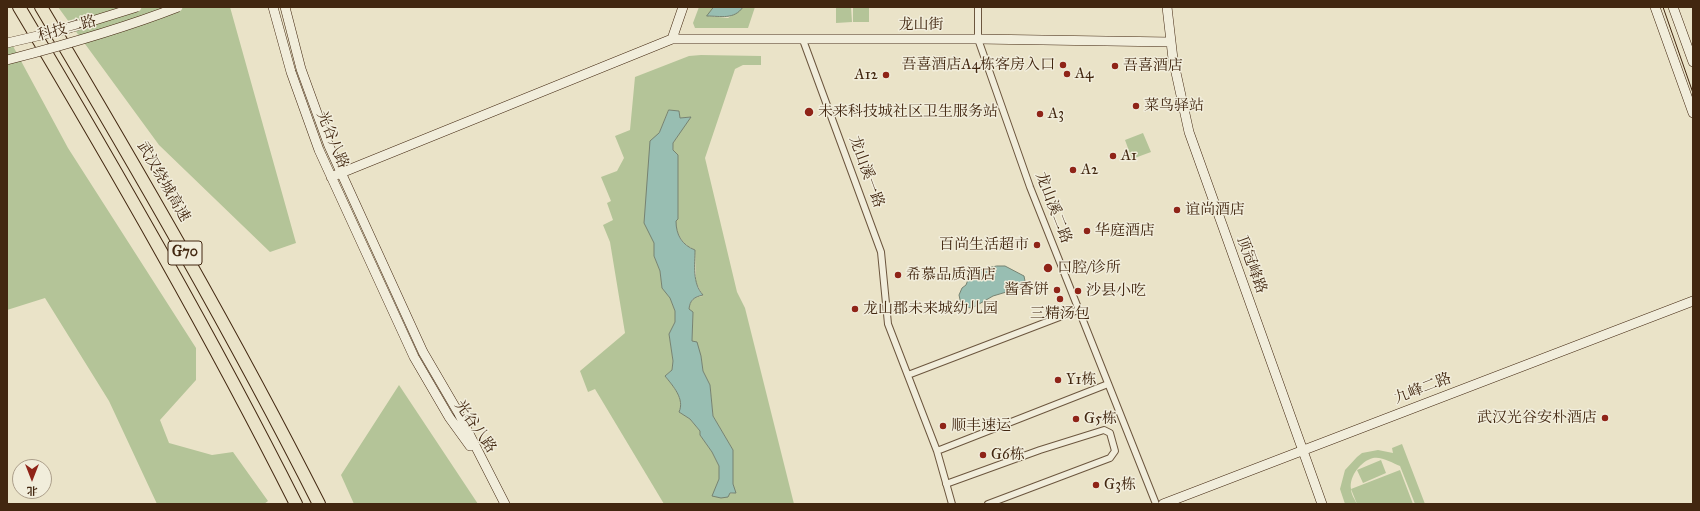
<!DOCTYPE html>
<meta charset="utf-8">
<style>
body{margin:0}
#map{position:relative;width:1700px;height:511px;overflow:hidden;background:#eae3c8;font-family:"IM FELL Great Primer","Noto Serif SC",serif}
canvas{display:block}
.frame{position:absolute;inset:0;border:8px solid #422710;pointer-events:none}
.north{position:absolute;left:12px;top:459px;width:40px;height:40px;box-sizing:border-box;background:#f1eddb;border:1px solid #ab9e8a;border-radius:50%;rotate:180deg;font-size:11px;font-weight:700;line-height:16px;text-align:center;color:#422710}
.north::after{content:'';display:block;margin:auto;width:14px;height:18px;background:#8f2418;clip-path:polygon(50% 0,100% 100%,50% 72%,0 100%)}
</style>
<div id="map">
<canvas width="1700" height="511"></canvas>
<div class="frame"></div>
<div class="north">北</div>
</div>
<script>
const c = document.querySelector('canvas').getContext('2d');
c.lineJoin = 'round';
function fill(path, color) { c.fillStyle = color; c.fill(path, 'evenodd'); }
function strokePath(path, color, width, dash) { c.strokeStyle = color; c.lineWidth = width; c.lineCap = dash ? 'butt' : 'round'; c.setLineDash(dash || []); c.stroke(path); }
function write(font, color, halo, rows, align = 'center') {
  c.font = font + ' "IM FELL Great Primer","Noto Serif SC",serif'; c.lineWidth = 3; c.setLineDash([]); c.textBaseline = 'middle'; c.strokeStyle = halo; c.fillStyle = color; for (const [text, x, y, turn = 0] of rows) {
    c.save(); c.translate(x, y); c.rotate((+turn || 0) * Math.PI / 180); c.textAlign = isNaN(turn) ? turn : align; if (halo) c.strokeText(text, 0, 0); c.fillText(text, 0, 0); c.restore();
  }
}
fill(new Path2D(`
 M58 7H230L296 243 270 252 159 145Z
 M699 7H714L708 16 728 18 743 7H755L748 28H695L693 23Z
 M836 7H851L852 22 836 23Z
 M853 7H869V22H853Z
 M7 35 68 148 196 348V380L160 420 169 443 212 455 233 452 268 501 264 504H157L109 401 45 298 7 310Z
 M701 55 761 56V65H743L735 69 705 158 737 292 745 308 794 504H664L595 389 588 392 580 371 625 333 610 242 603 225 613 220 607 203 611 201 601 177 617 171 624 158 615 136 630 130 635 77 689 56ZM669 110 679 111 680 118 690 117 673 143 676 228C680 239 684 245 695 250L696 282 703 296C694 297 690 300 689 310L693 312 692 341 701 356 703 371 710 385 713 416 733 450V484L735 493 713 496 719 479V466L712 452 700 435V431L690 419 679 412C685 399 673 386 665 376L672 370 673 361 669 334 675 322V311L670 298 662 287 660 271 654 256 659 133Z
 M1143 133 1151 152 1132 159 1125 140Z
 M399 385 478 504H354L341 475Z
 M1402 444 1425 504H1415L1400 466C1393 463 1381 456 1373 458 1361 461 1349 476 1351 489 1351 494 1355 500 1357 504H1345L1340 489 1345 470 1357 457 1362 453 1378 450 1393 453 1392 448Z
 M1381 460 1386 473 1363 483 1357 470Z
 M1400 470 1413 504H1357L1351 489Z`), '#b4c498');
const water = new Path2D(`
 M714 7H743C734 20 721 16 707 16Z
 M669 110 679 111 680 118 691 117 673 143V150L678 155V219L676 221C676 235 682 245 695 250 695 265 692 283 703 295 694 297 690 300 689 309L693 312 692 341 697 342 701 356 703 371 710 385 713 416 733 450V484L736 493H730L728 497 721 498 712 496 719 479V466L712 452 700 435V431L690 419 679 412C685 399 673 386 665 376L672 370 673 361 669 334 675 322V311L670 298 662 288 660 271 654 256V243L644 223 650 141 659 133Z
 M997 266H1005L1024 276 1025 281 1023 287 993 296 972 308 965 307 961 304 959 295 962 288 966 285 971 272Z`);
fill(water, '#98beb2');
strokePath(water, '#768271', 1);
const street = new Path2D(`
 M978 7V39L1030 187 1156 504
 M803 40 881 252 888 324 937 451 952 504
 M908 375 1078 310
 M937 451 1108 384
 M946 484 1040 450 1104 430 1110 433 1115 451 1110 458 988 504`);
const secondary = new Path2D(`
 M273 7 291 72 319 150 414 357 449 417 470 446
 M285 7 301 69 329 146 423 352 458 412 505 504
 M1167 7 1173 59 1189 132 1322 504
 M1655 7 1693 113
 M1673 7 1693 62
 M672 39 683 7
 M331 177 672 39H978L1171 42
 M1163 504 1693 301`);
const highway = new Path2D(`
 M19 7C116 170 211 335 296 504
 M41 7C138 170 233 334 319 504`);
strokePath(street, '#6c563e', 8);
strokePath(secondary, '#422710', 10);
strokePath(highway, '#422710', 14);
strokePath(street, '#f1eddb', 6);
strokePath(secondary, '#f1eddb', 9);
strokePath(highway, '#eae3c8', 12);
strokePath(new Path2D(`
 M1663 7 1693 93`), '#422710', 1);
const secondaryBridge = new Path2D(`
 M7 43 63 30 137 7
 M7 60C65 45 122 29 178 7`);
strokePath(secondaryBridge, '#422710', 10, []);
strokePath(secondaryBridge, '#f1eddb', 9);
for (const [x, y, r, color] of [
 [1063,65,4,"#8f2418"],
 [1115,66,4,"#8f2418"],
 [1067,74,4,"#8f2418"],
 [886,75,4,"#8f2418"],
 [1136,106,4,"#8f2418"],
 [809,112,5,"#8f2418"],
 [1040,114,4,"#8f2418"],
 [1113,156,4,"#8f2418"],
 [1073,170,4,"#8f2418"],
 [1177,210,4,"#8f2418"],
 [1087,231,4,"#8f2418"],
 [1037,245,4,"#8f2418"],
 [1048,268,5,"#8f2418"],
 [898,275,4,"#8f2418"],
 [1057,290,4,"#8f2418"],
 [1078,291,4,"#8f2418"],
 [1060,299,4,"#8f2418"],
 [855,309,4,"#8f2418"],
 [1058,380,4,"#8f2418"],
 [1605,418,4,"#8f2418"],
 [1076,419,4,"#8f2418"],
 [943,426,4,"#8f2418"],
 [983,455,4,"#8f2418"],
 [1096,485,4,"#8f2418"]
]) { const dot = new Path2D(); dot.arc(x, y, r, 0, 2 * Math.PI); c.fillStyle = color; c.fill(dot); strokePath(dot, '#f1eddb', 1.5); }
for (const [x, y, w] of [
 [185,253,34]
]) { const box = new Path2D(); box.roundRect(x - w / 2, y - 12, w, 24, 3); c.fillStyle = '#f1eddb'; c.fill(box); strokePath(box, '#422710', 1); }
write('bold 14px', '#422710', null, [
 ["G70",185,253]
]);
write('15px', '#422710', '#f1eddb', [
 ["龙山街",921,25],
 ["科技二路",67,29,-15],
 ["光谷八路",332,140,68],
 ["龙山溪一路",866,172,70],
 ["武汉绕城高速",163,182,60],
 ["龙山溪二路",1053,208,69],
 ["顶冠峰路",1251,265,70],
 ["九峰二路",1423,389,-21],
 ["光谷八路",475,427,55]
]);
write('15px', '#422710', '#f1eddb', [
 ["吾喜酒店A4栋客房入口",1055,65,"right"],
 ["吾喜酒店",1123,66],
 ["A4",1075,74],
 ["A12",878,75,"right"],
 ["菜鸟驿站",1144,106],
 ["未来科技城社区卫生服务站",818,112],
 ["A3",1048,114],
 ["A1",1121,156],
 ["A2",1081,170],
 ["谊尚酒店",1185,210],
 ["华庭酒店",1095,231],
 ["百尚生活超市",1029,245,"right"],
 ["口腔/诊所",1057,268],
 ["希慕品质酒店",906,275],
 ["酱香饼",1049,290,"right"],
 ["沙县小吃",1086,291],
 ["龙山郡未来城幼儿园",863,309],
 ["三精汤包",1060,314,"center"],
 ["Y1栋",1066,380],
 ["武汉光谷安朴酒店",1597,418,"right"],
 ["G5栋",1084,419],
 ["顺丰速运",951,426],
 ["G6栋",991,455],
 ["G3栋",1104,485]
], 'left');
</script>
